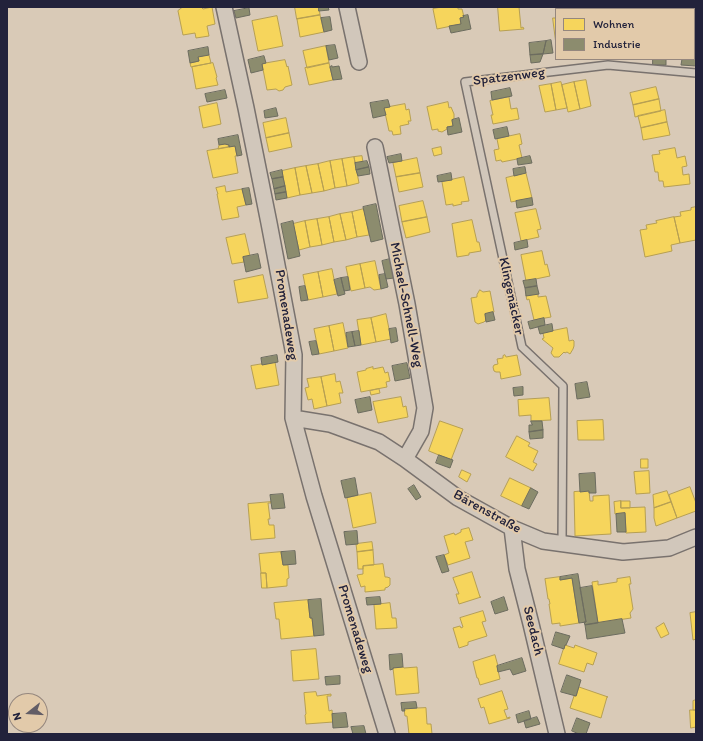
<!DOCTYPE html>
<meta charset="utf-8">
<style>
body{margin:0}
#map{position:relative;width:703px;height:741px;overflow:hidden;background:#d9cab7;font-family:Itim,sans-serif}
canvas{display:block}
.frame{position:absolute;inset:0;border:8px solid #22223b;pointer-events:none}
.legend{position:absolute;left:555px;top:8px;width:140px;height:52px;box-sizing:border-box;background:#e2caaa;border:1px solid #95877e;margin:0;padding:5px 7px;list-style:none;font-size:12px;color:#22223b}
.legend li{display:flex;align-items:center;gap:8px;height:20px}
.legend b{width:20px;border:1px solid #95877e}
.north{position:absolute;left:8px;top:693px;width:40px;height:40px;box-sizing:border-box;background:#e2caaa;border:1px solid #95877e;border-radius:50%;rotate:253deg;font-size:11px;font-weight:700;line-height:16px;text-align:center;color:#22223b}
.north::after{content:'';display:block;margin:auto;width:14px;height:18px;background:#625d66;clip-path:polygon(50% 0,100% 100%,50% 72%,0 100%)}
</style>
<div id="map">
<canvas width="703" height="741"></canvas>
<div class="frame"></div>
<ul class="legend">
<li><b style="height:11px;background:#f6d55c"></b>Wohnen</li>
<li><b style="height:11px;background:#8c8c6e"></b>Industrie</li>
</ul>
<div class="north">N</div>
</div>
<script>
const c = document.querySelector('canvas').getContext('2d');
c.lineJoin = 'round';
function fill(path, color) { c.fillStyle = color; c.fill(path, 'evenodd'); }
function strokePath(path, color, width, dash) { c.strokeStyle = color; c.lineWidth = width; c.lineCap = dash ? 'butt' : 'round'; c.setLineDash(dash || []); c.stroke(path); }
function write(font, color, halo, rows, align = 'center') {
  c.font = font + ' Itim,sans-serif'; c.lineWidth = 4; c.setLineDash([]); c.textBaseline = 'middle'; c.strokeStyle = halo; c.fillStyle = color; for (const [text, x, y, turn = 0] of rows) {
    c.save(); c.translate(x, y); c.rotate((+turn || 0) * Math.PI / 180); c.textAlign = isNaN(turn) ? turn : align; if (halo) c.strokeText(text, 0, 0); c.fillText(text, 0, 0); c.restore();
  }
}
const homes = new Path2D(`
 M183 7H201L203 9 212 7 215 24 207 26 209 36 196 38 195 33 183 35 178 11Z
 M295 7H319L320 15 297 19Z
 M442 7H458V9H462L464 17 460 18 461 24 437 29 433 9Z
 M498 7H519L521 28 523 27 524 29 500 31Z
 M659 7H682V9H659Z
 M320 15 324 32 300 37 297 19Z
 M277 16 283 46 258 51 252 21Z
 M553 18H556V44Z
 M326 46 329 63 307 68 303 51Z
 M209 55 211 63 191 67 190 63 199 61 198 57Z
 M285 60 287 67 288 66 292 85 285 87 283 90 279 91 276 89 267 90 262 64Z
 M213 63 217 77 216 78 218 85 196 89 192 67Z
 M329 63 333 80 309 85 305 68Z
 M586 80 591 106 580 109 574 82Z
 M561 82 567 108 556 110 551 84Z
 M574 82 580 109 568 112 562 85Z
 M551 84 556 110 545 112 539 86Z
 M656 87 659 99 633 105 630 93Z
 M509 97 511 109 517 108 519 119 493 124 491 115H493L490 101Z
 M659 99 661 111 635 117 633 105Z
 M448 102 449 108 451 107 454 114V119L452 120 453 126 447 127V129L442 132 438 131V129L432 130 427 107Z
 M217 103 221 124 203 128 199 107Z
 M405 104 406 110 409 109 411 121H408L409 124 400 126 401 134 393 135 392 131H389L384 108Z
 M665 110 667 122 641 128 638 116Z
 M286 118 289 133 266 138 263 123Z
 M667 122 670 135 643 140 641 128Z
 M289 133 292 147 269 152 266 138Z
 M520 134 522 144 519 145 522 158 502 162 501 160 496 161 494 150 499 149 497 139Z
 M225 144 229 145V147L218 149 219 145Z
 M235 146 237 156H235L238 173 213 178 207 151Z
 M441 147 442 154 434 156 432 149Z
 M675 148 677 158 685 156 687 166 682 167 683 175 689 174 690 184 664 187 663 181H659L658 172H655L652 155 660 154 659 151Z
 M362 156 363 162 355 163 354 157Z
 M354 157 359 183 347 186 342 159Z
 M417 158 420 173 396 177 393 163Z
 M342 159 347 186 335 188 330 161Z
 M330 161 335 188 324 191 318 164Z
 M318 164 324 191 312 193 306 166Z
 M306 166 312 193 300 195 295 168Z
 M295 168 300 195 287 198 282 171Z
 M420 173 423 187 399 192 396 177Z
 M526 173 532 198 511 202 506 178Z
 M464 177 469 201 461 202 462 204 453 206V204L446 205 442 182Z
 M225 186 226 192 242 189 246 205 237 207 239 217 222 220 217 194H218L216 188Z
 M423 201 427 217 402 222 399 206Z
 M696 207V240L680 243 674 217 681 216 680 212 691 210V208Z
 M364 209 369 235 357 237 352 212Z
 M536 209 541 229 537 230 539 237 521 241 515 213Z
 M352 212 357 237 346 240 340 214Z
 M340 214 346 240 334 242 329 217Z
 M329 217 334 242 322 245 317 219Z
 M427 217 430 232 406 238 402 222Z
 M674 217 680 243 671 245 672 251 645 257 640 230 647 229 646 225 657 223 656 221Z
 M317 219 322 245 310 247 305 221Z
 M472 220 477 242H479L481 251 469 253V255L457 257 452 224Z
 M305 221 310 247 299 250 293 224Z
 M245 234 250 256 243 257 244 262 232 264 226 238Z
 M542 251 545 265 547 264 550 276 526 281 521 255Z
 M375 261 381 289 374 290 370 287 365 288 360 264Z
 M360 264 365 288 351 291 346 267Z
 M332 269 337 294 323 297 318 272Z
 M318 272 323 297 308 300 303 275Z
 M263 275 268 298 238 303 234 281Z
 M480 290 483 292 490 291 494 312 485 314 486 320 484 322 478 324 475 322 471 298 477 297V295Z
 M538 294V297L546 296 551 317 534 320 529 299 527 300 526 296Z
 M386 314 391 339 376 342 371 318Z
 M371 318 376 342 361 345 357 320Z
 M343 323 348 348 334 351 329 326Z
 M329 326 334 351 319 354 314 329Z
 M567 328 569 341 573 340 574 341V346L573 349 570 354 567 352 565 353 564 352 559 357H554L551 353 553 348 542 339 544 338 543 333Z
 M505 355 506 357 517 355 521 375 501 379 500 372H496L494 371 493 367 494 365 498 364 497 359 503 358V356Z
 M275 362 279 385 256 389 251 366Z
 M373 367V369L383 367 385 373 388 372 390 381 386 382 387 387 361 392 357 372 366 370V369Z
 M335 374 336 382 340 381 343 393H339L341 403 327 406 321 377Z
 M321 377 327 406 314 409 312 399 308 400 305 388 309 387 307 379Z
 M379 389 380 393 371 395 370 391Z
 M401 397 403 407 406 406 408 417 378 423 373 402Z
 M549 398 551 420 531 421V415L519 416 518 400Z
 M603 420 604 440H578L577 421Z
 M440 421 463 429 451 460 429 451Z
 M517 436 530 443 528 446 538 451 533 462 537 464 533 471 506 457Z
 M641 459H648V468H641Z
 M462 470 471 474 467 482 459 477Z
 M649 471 650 493 636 494 634 472Z
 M510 478 531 488 522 506 501 496Z
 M690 487 696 503V511L677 518 669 495Z
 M589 491 590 501H593V496L609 495 611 534 575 536 574 492Z
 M667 491 671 502 654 508 653 495Z
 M371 493 376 523 353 528 347 498Z
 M621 501V508L645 507 646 532 626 533 625 513 615 514 614 502Z
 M621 501H630V508H621Z
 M271 502V503H268L270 519H268L269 525H274L275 538 251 540 248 504Z
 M671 502 677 518 656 526 654 518V508Z
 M469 528 473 540 465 542 470 558 448 565 444 555 449 553 444 536 454 533 455 535 461 532V530Z
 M372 542 373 550 357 552 356 544Z
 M373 550 374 565 363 566V569H358L357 552Z
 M281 552 283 565H288L289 578 287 579V586L267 588 266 573H261L259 554Z
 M383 564 385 577H387L390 578V585L388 587 385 588V590L365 592V586L361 587 357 575 363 574V566Z
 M472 572 480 597H481L459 604 456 594H459L453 578Z
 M261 573H266L267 588H262Z
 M560 577V580L572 578 579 623 560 626V623L552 624 549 604H550L549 599H548L545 579Z
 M630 577 631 584H629L633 609 630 613 631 618 598 623 592 582 598 581V585L617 582V579Z
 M308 600 310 618H312L314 636 281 639 279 619H276L274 603Z
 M390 603 392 618H396L397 628 376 629 374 605Z
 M483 611 486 621 482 622 487 636 468 642V645L459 648 453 628 460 626 461 628 463 627 460 618Z
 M696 612V639L693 640 690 613Z
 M664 623 669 634 661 638 656 628Z
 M565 645 574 648 575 645 597 653 593 665 587 663 584 672 559 664Z
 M316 649 319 679 293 681 291 651Z
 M495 655 498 666H497L500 679 480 685 478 678H477L473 662Z
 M403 667 404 668 417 667 419 693 396 695 393 668Z
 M579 687 608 697H607L601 718 570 708 574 696H576Z
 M502 691 508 709 504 710 507 718 510 717V718L489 724 484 707 481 708 478 699Z
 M316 692 317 696 331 694V696H327L329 711 332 710 333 722 306 724 305 715 306 714 304 693Z
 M696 700V710H693V701Z
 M426 708 427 724H431L432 734H409L407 716H405L404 709Z
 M690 710H696V727L691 728Z`);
fill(homes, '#f6d55c');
strokePath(homes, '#b69f52', 1);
const industry = new Path2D(`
 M319 7H328L329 10 319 11Z
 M249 8 250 15 236 18 234 11Z
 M468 15 471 29 451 33 449 26 461 24 460 18 464 17 463 16Z
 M330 17 332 30 324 32 321 18Z
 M551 40 553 53 543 54 546 41Z
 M546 41 543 54 530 55 529 43Z
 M335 45 338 58 329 60 326 46Z
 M208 47 209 55 198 57 199 61 190 63 188 51Z
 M695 52H696V66L681 65 682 59H694Z
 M543 54 540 62 531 63 530 55Z
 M264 56 266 63 262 64 263 70 251 73 248 60Z
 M653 59H666V65H653Z
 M332 66V67L339 66 342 79 333 80 330 67Z
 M510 88 512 96 492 100 491 92Z
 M225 90 227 98 207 102 205 94Z
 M388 100 390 107 384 108 386 115 373 118 370 103Z
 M276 108 278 116 265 118 264 111Z
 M459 118 462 132 448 135 447 127 453 126 452 120Z
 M507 127 509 136 495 139 493 130Z
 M238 135 242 155 237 156 235 146 229 147V145L225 144 219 145 218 139Z
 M401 154 402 161 389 163 387 157Z
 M530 156 532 163 518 165 517 159Z
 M367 161 369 167 356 170 355 163Z
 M369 167 370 174 358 176 356 170Z
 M525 167 526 173 514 176 513 169Z
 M282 170 283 177 272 179 270 173Z
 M451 173 452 180 438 182 437 176Z
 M283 177 285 186 274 189 272 179Z
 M285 186 286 192 275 194 274 189Z
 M249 188 252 204 246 205 242 189Z
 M286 192 287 198 276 200 275 194Z
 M532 198 533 205 517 208 516 201Z
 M376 204 383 239 371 242 363 207Z
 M293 221 300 256 288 259 281 224Z
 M527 240 528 247 515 250 514 243Z
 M258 254 261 268 246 272 243 257Z
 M390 259 394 278 386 279 382 261Z
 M385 274 388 287 381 289 379 275Z
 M348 277 350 290 344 291 341 278Z
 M341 278 345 294 338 296 334 280Z
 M536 279 537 286 525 288 523 281Z
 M305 286 308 300 301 301 299 287Z
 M537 286 539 294 526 296 525 288Z
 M493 312 495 320 486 322 485 314Z
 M544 318 545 325 530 329 528 322Z
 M552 324 553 331 540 334 538 327Z
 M396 328 398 341 391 343 389 329Z
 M359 331 361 345 355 346 352 332Z
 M352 332 355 346 348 347 346 333Z
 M316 341 319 354 312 355 309 342Z
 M277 355 278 362 262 365 261 358Z
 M407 363 410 378 395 381 392 366Z
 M587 382 590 397 577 399 575 384Z
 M523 387V395L514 396 513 388Z
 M370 397 372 410 358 413 355 400Z
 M531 421H542L543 430 529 432V425H532Z
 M543 430V438L530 439 529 432Z
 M439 455 453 460 450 468 436 463Z
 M595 473 596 493H589V491L580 492 579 474Z
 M355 478 358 495 345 498 341 481Z
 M414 485 421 497 416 500 408 489Z
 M531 488 538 492 529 509 522 506Z
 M283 494 285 508 272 509 270 495Z
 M625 513 626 532H617L616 514Z
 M357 531 358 544 346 545 344 532Z
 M295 551 296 564 283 565 281 552Z
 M444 555 449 571 442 573 436 557Z
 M578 574 586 622 579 623 572 578 560 580V577Z
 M592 586 598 623 585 625 584 622H586L580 588Z
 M380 597 381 604 367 605 366 598Z
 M504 597 508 610 495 614 491 602Z
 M321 599 324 635 314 636 312 618H310L308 600Z
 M622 619 625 633 587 639 585 625Z
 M556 632 570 636 566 645H565L564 649 552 645Z
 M402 654 403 667 393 668V669L390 670 389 655Z
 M522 658 526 671 513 675 510 669 498 672 497 666Z
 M567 675 581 680 576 696 561 692Z
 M340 676V684L326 685 325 677Z
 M416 702 417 708 404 709 405 711H402L401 703Z
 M529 711 531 719 518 723 516 715Z
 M346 713 348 727 333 728 332 714Z
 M537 717 540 724 526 728 524 721Z
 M577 718 590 723 586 734H579L572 731Z
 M364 726 366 734H353L351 727Z`);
fill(industry, '#8c8c6e');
strokePath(industry, '#6c6c5f', 1);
const lane = new Path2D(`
 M562 544 563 386 522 347 465 82 608 65 696 73`);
const street = new Path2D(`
 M224 7 246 108 269 223 294 355 293 418 314 496 387 734
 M347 7 359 62
 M375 147 407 304 425 408 421 431 405 459
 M293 418 330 424 379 442 405 459 458 498 512 528 543 541 623 552 669 548 696 537
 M512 528 517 569 531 624 557 734`);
strokePath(lane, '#79726e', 10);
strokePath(street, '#79726e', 18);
strokePath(lane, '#d1c7bb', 7);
strokePath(street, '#d1c7bb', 15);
write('14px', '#22223b', '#e2caaa', [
 ["Spatzenweg",509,77,-7],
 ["Klingenäcker",511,296,78],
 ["Michael-Schnell-Weg",406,305,79],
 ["Promenadeweg",286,315,81],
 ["Bärenstraße",487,512,29],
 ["Promenadeweg",355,629,73],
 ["Seedach",533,631,76]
]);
</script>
